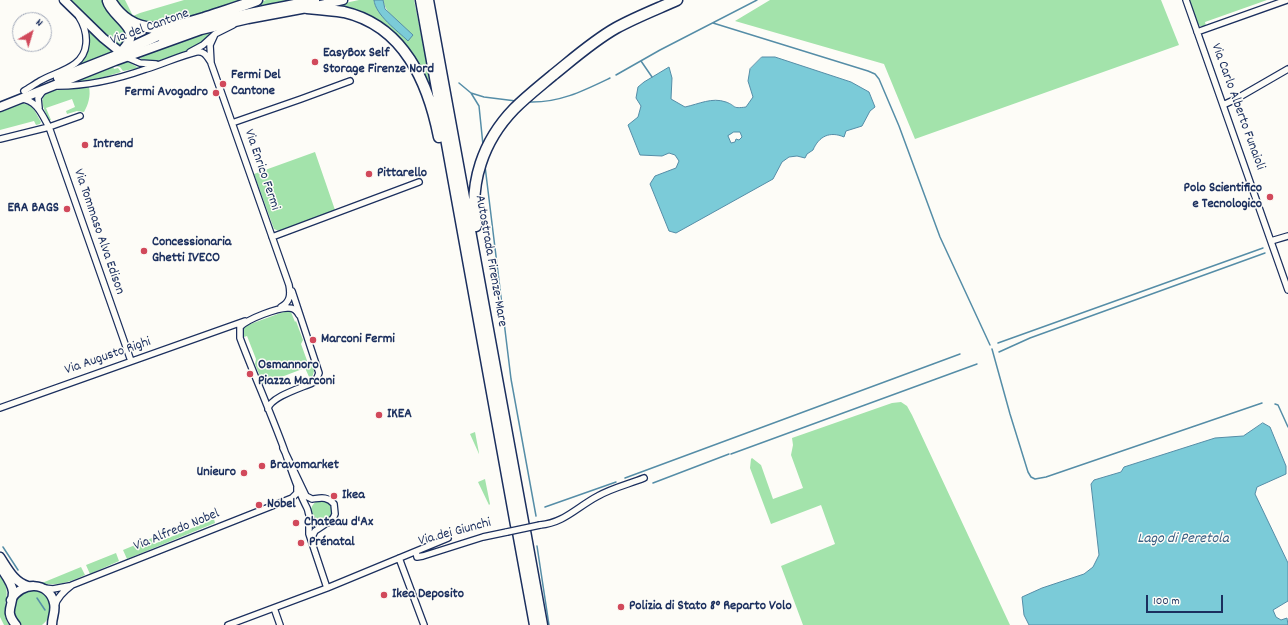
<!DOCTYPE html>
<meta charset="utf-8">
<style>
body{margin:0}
#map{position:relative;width:1288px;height:625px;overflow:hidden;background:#fdfcf7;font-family:Dekko,sans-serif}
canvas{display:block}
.north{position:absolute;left:12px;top:12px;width:40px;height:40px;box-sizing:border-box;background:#fdfcf7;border:1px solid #a3aaba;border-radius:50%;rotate:38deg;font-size:11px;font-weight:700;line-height:16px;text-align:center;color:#1b2f5e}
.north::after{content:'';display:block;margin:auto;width:14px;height:18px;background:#d1495b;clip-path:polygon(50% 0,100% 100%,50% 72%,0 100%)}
.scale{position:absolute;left:1146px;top:595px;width:77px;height:18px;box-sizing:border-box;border:2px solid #1b2f5e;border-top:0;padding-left:5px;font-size:12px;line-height:14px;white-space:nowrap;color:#1b2f5e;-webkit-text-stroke:3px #fdfcf7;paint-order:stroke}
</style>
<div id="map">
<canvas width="1288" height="625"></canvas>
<div class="north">N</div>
<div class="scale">100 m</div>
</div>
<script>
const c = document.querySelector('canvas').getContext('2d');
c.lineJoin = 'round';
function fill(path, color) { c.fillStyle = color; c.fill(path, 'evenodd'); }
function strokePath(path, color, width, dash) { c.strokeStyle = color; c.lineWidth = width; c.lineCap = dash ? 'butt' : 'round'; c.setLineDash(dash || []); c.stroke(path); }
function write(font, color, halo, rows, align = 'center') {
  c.font = font + ' Dekko,sans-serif'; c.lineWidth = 3; c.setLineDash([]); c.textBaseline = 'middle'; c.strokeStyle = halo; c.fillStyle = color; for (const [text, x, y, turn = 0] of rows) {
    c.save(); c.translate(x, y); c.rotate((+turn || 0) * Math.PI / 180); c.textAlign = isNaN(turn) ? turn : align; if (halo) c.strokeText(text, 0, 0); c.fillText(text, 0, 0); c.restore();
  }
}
fill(new Path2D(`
 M69 0H103C105 15 123 22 128 37L124 43 119 45 113 43Z
 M113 0H125L133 16 140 13 184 0H251L240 4 155 26 131 19Z
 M266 0H301L252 9 251 7Z
 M359 0H374L375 4 413 35C402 25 385 14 383 0H414L431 84H428L405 47 331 6Z
 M770 0H1161L1179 45 915 139 884 64 735 21Z
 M1189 0H1267L1205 22 1206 26H1200L1198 24Z
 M87 28H88L112 52 76 67C81 50 94 53 87 28Z
 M210 32V34L193 49 157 61H149L142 60 140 57 186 39Z
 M126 61 128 62 139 68 123 71 120 67 116 66Z
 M113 67 114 69 118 68 121 72 101 78 80 82V80Z
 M87 87H89C91 96 88 105 84 112L77 111 67 114 66 111 75 107 72 99 46 108 51 120H49C45 110 36 98 50 91Z
 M22 103 32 106 41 122 40 124 36 125 34 121 0 130V111Z
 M315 152 335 210 279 231 274 229 254 174Z
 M286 311 291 312 295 322 296 321 303 340 301 344 309 366 312 365 314 371 312 378 310 379 305 368 263 384 255 364 256 359 247 336 244 337 243 331 245 326Z
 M901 402 907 406 912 415 1010 625H803L781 566 835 544 821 505 771 524 750 468 751 459 752 458 761 465 773 499 803 488 791 455 793 445 792 438 892 403Z
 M475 432 479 453V454L470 434Z
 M485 479 490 504 489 505 478 482Z
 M311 511a11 11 0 1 1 22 0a11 11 0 1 1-22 0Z
 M214 519 215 523 127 559 123 550 152 538 154 544Z
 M116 553 119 561 90 574 86 565Z
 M81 567 85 575C72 581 57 587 42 583Z
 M0 576C2 579 5 583 6 587 9 602 0 609 9 625H4L0 617Z
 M30 590C50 590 59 612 42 625H21C13 618 9 601 21 594 23 592 27 591 30 590Z`), '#a3e3ab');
const water = new Path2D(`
 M374 0H383L385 9 413 35 408 41C398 31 375 15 374 0Z
 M762 57H775L851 82 869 92 875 107 870 111 862 126 846 131 844 137C830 131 819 136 813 150L807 154 805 158 797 156 789 157 782 162 773 179 676 233 669 231 650 184 655 176 676 168 679 161 675 155 669 153 662 156 640 155 628 125 638 117 641 106 636 98 638 87 644 82 669 67 672 78 671 99 685 107C699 104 712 97 726 102 737 106 731 109 746 107L753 97 748 81 750 69ZM734 132H740L742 137 739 140 736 139 735 142 731 143 728 136Z
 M1263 423 1270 427 1286 466V474L1257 487 1255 494 1288 563V601L1273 610 1276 617 1281 620 1287 618 1288 625H1029L1024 615 1022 597 1042 588 1084 574 1093 567 1099 555 1091 484 1094 480 1121 472 1124 467 1215 438 1243 436Z`);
fill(water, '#7bcbd8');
strokePath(water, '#558da7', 1);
strokePath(new Path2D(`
 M713 23 868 71 875 74 879 79 899 126 940 237 990 345
 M641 61 652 77
 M616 75 660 50 757 0
 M459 83 471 93 479 106 483 145
 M471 93 484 97 516 101
 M529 102C559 103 583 91 610 78
 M485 166 511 379 536 516
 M998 343 1263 248
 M992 349 1010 414 1028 472 1031 477 1035 479 1046 477 1262 403
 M999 352 1030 338 1265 253
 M1275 404 1278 405 1288 427
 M731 454 977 364
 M625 478 960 354
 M653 483 729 454
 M545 507 616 482
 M537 546 549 625
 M3 547 18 570
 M37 598 45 610`), '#558da7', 1.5);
const street = new Path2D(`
 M1186 0 1288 290
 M1197 32 1287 0
 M215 34 210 45 211 63 289 285C291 295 290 302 281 307
 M190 52 203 45 215 34 233 25
 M126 57 140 63 156 64
 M58 86C88 86 118 79 146 69 163 64 179 56 196 52 204 51 206 55 210 61
 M24 91C29 88 35 84 40 81 57 71 84 68 86 44 87 34 84 25 79 17
 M21 99C37 100 42 115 49 127L131 361
 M1223 105 1236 99 1288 69
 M39 108 38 98 43 91
 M232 123 301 99 350 81
 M0 139 49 127 80 116
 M272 237 419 182
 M1271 241 1288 236
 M0 408 245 321
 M268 409C270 397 301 388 312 383L316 380 319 373 292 291
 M283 448 306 496 312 499C321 498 327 496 334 504L335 514C332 524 319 529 311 519 308 516 309 512 307 508 297 489 291 469 284 449 270 411 254 375 240 338V327C247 319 279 307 289 308 294 308 297 311 299 315
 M309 517V534L327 588
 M540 525C564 523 577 507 598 496 612 488 629 484 644 478
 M311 539 315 531 324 525
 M416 552 417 557 423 556 483 537 507 532
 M399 558 424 625
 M44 588 53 589 69 586
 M55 606C57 597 64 591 72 585L292 498 297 493V487
 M274 608 280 625
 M228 625 327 588 448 538`);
const secondary = new Path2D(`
 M64 0 103 38 124 55
 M107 1C110 14 134 26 130 39 128 44 124 48 121 52
 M162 38C212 19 263 10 315 0
 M58 78 129 50
 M0 107 115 61 201 30 248 19 307 8 343 0
 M0 557C8 569 14 582 28 586
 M0 567C5 574 12 583 13 592 13 607 4 611 16 625
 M11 600C21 581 49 581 54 603 56 611 52 617 52 625`);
const highway = new Path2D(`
 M110 0C133 39 168 29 204 18 222 12 239 7 257 0
 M421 0 516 525
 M428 0 524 527
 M307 8C319 9 332 10 344 12 404 26 428 82 439 137
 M124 51 169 30
 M476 226C469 183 483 141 514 109 526 97 540 86 553 75 573 59 593 41 616 28 636 17 657 9 677 0
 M525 531 542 625
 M518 532 535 625`);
strokePath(street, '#1b2f5e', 8);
strokePath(secondary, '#1b2f5e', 11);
strokePath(highway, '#1b2f5e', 13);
strokePath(street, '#fdfcf7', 5.5);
strokePath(secondary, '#fdfcf7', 8);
strokePath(highway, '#fdfcf7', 10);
const streetBridge = new Path2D(`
 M507 532 540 525`);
strokePath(streetBridge, '#1b2f5e', 8, []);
strokePath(streetBridge, '#fdfcf7', 5.5);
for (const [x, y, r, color] of [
 [315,62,4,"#d1495b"],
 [223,84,4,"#d1495b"],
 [216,93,4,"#d1495b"],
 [85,145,4,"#d1495b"],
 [369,174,4,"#d1495b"],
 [1270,197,4,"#d1495b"],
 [67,209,4,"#d1495b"],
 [144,251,4,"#d1495b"],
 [313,340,4,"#d1495b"],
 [250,374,4,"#d1495b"],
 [379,415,4,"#d1495b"],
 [262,466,4,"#d1495b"],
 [244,473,4,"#d1495b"],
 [334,496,4,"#d1495b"],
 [259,505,4,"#d1495b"],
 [296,523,4,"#d1495b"],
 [301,543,4,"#d1495b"],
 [384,595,4,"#d1495b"],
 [621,607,4,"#d1495b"]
]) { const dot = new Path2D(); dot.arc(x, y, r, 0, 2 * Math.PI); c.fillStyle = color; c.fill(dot); strokePath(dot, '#fdfcf7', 1.5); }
write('14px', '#1b2f5e', '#fdfcf7', [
 ["Via del Cantone",150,28,-20],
 ["Via Carlo Alberto Funaioli",1237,107,70],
 ["Via Enrico Fermi",261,170,71],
 ["Via Tommaso Alva Edison",98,232,71],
 ["Autostrada Firenze-Mare",490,261,80],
 ["Via Augusto Righi",108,357,-19],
 ["Via Alfredo Nobel",177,531,-22],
 ["Via dei Giunchi",455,533,-15]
]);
write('bold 14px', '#1b2f5e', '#fdfcf7', [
 ["EasyBox Self",323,54],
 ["Storage Firenze Nord",323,70],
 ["Fermi Del",231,76],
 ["Cantone",231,92],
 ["Fermi Avogadro",208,93,"right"],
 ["Intrend",93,145],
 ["Pittarello",377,174],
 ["Polo Scientifico",1262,189,"right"],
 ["e Tecnologico",1262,205,"right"],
 ["ERA BAGS",59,209,"right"],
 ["Concessionaria",152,243],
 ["Ghetti IVECO",152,259],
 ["Marconi Fermi",321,340],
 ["Osmannoro",258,366],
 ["Piazza Marconi",258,382],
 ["IKEA",387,415],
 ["Bravomarket",270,466],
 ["Unieuro",236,473,"right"],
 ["Ikea",342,496],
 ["Nobel",267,505],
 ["Chateau d'Ax",304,523],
 ["Prénatal",309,543],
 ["Ikea Deposito",392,595],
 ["Polizia di Stato 8° Reparto Volo",629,607]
], 'left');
write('italic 15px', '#385e83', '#fdfcf7', [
 ["Lago di Peretola",1183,540]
]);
</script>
